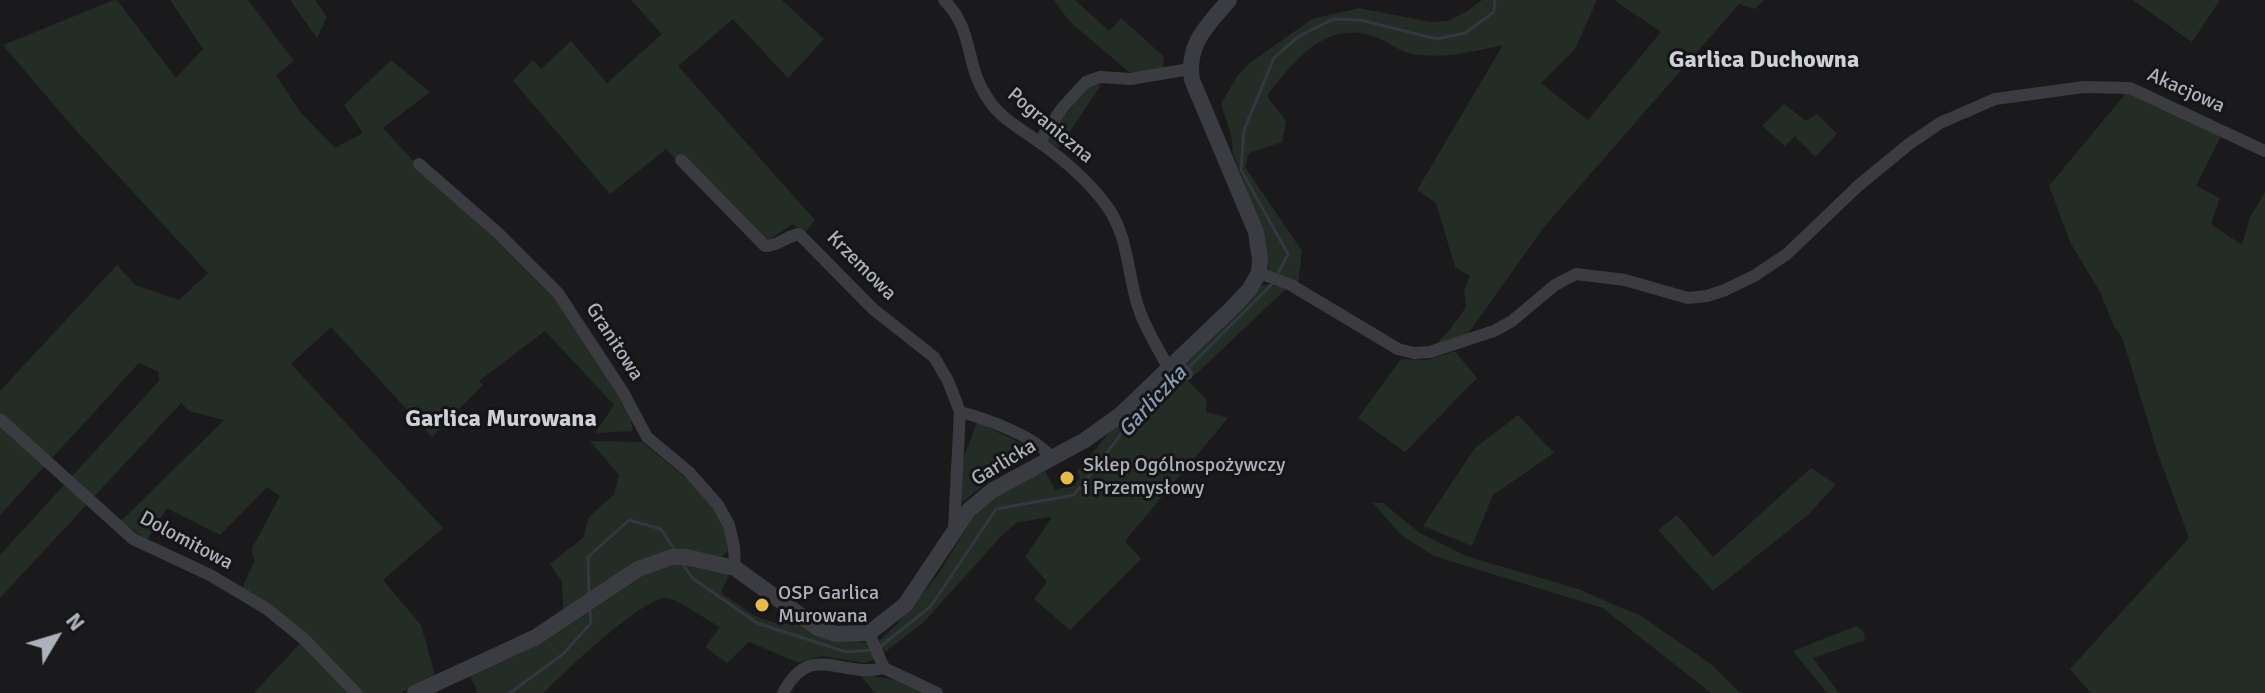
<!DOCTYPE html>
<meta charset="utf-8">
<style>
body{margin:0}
#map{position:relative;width:2265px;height:693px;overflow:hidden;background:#1a1a1c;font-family:Signika,sans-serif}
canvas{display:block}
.north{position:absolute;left:16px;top:597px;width:80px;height:80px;-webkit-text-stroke:6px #151517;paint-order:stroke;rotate:52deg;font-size:22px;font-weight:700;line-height:32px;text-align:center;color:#adb1bb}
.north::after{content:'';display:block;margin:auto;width:28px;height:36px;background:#adb1bb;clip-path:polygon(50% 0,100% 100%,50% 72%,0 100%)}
</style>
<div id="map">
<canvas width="2265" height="693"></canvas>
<div class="north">N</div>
</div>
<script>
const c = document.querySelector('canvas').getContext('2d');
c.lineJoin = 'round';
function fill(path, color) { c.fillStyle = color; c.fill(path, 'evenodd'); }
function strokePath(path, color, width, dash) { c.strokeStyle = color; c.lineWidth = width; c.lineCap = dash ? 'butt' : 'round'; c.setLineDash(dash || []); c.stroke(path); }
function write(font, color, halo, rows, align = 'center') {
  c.font = font + ' Signika,sans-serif'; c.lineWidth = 6; c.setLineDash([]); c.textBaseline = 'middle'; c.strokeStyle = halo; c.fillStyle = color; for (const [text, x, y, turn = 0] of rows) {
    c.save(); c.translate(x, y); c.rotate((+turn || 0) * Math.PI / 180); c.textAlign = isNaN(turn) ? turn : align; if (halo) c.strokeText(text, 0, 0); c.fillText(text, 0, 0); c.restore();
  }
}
fill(new Path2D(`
 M114 0H117L176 78 203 49 170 0H248L294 61 276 75 301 113 335 148 363 133 344 105 391 60 430 92 383 128 416 164 512 252 563 305 630 414 633 431 595 433 614 405 545 331 479 381 483 385 432 437 331 327 291 364 443 528 383 580 421 625 435 675 401 693H360L242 589 255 560 251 550 280 496 267 487 220 535 167 508 147 540 121 521 224 420 189 411 181 403 0 598V555L159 381V372L139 363 0 515V391L117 265 135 285 179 300 208 273 72 126 3 45Z
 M290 0H315L327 17 317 38Z
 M631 0H782L824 39 788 78 733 19 678 66 815 220 805 233 793 224 767 241 759 238 682 153 675 158 666 149 610 194 513 81 533 60 541 69 571 41 607 83 662 34Z
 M1054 0H1075L1109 31 1121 18 1164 57 1163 71 1129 72 1069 21Z
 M1482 0H1597L1575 49 1541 83 1588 120 1661 32 1614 0H1764L1755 9 1739 4 1544 227 1467 335 1432 348 1448 332 1466 307 1464 290 1470 276 1455 267 1436 203 1417 190 1503 45C1472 52 1443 59 1412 54 1398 51 1386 40 1373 36 1325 20 1294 61 1268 94L1269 99 1286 121 1282 142 1249 153 1245 167 1302 251 1298 285 1269 272 1263 232 1233 153 1231 134 1221 104 1236 78 1247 65 1312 19 1359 8 1430 22 1447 21 1466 12Z
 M2133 0H2220L2192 42Z
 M1089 85H1101L1059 148 1045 140Z
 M2127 92 2222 134 2196 186 2220 198 2211 224 2242 245 2250 217 2265 192V693H2091L2070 669 2189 538 2158 454 2122 337 2115 328 2100 292 2071 244 2049 186Z
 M1784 104 1806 121 1817 114 1837 134 1815 157 1795 136 1785 146 1762 126Z
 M1268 284 1286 289 1194 376 1184 363 1260 286Z
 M1455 351 1477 378 1405 452 1358 418 1401 359 1428 360Z
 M1176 369 1207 400 1206 412 1228 418 1125 541 1141 559 1070 630 1034 599 1047 582 1025 557 1052 517 1018 522 1004 533 925 621 885 652 878 642 897 624 937 576 973 518 1007 489 1044 469 1055 490 1074 485 1080 478 1077 472 1112 429Z
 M1518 415 1554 453 1493 495 1472 546 1423 526 1475 448Z
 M977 422 1037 451 1006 458 990 480 960 504 963 459Z
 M590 441 642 442 704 493 726 528 731 547 712 568 729 574 721 593 755 616 775 623 801 624 843 640 867 643 875 659 865 663 822 656 799 663 749 642 727 663 705 647 720 627C708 621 678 599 666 598 643 597 561 675 544 693H478L469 674 521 653 564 625 562 582 550 564 583 538 589 517 614 494 619 475Z
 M1811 468 1836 484 1808 515 1713 591 1658 530 1677 515 1713 557Z
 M1373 503H1383L1420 533 1466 556 1578 589 1641 616 1712 665 1740 693H1711L1603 608 1434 556 1401 535Z
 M1856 626 1863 631 1865 640 1813 658 1839 693H1827L1793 651Z
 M302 641 350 693H254Z
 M859 674 902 681 927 693H875Z`), '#242c26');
strokePath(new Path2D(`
 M1276 277 1288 254 1241 170 1244 130 1274 58 1298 37 1333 19 1360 20 1437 39 1465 33 1494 12 1495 0
 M1187 369 1272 284
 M683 564 692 578 757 623 846 652 873 650
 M589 594 588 557 629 520 661 529 675 551
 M880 647 931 606 996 509 1074 495 1143 406 1182 374
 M510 693 563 654 591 623 590 610`), '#313840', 3);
strokePath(new Path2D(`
 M944 0C975 31 964 64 988 99 1000 118 1021 129 1039 142 1064 160 1088 180 1106 205 1128 234 1127 270 1137 303 1144 327 1158 348 1169 369
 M1039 142 1063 107 1086 82 1100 77 1130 79 1190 69
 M681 160 765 246C779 246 786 236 799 234L873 309 934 357 948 381 960 412 954 528
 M419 164 497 232 558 293 623 392 647 437 689 472 718 505 729 525 734 547 735 568
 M1259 273 1291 285 1398 349 1414 353 1430 352 1494 331 1512 321 1555 285 1576 274 1625 280 1688 298 1707 296 1725 290 1754 276 1787 254 1858 186 1909 144 1940 123 1995 99 2084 87 2130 88 2265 151
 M1176 362 1187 374
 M960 412C984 418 1038 437 1051 458
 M0 419 133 539 210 575 267 609 305 640 356 693
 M869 633 884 668 937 693
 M783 693C811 640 840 679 884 668`), '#3b3c41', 12);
strokePath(new Path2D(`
 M415 693 536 637 638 569 672 557H686L735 568 818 628 836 634 869 633 905 605 968 511 993 490 1085 440 1120 415 1231 309 1249 290 1259 273 1260 259 1256 232 1192 80C1186 44 1208 25 1229 0`), '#3b3c41', 16);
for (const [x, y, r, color] of [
 [1067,478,8,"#e7bb47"],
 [762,605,8,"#e7bb47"]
]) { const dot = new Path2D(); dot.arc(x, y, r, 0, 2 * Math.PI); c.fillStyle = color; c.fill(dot); strokePath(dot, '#151517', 3); }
write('20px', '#adb1bb', '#151517', [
 ["Akacjowa",2186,91,24],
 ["Pograniczna",1050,126,40],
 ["Krzemowa",861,266,45],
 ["Granitowa",614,342,57],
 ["Garlicka",1004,463,-31],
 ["Dolomitowa",186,541,28]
]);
write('20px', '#adb1bb', '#151517', [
 ["Sklep Ogólnospożywczy",1083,466],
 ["i Przemysłowy",1083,489],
 ["OSP Garlica",778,594],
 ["Murowana",778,617]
], 'left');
write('italic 22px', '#879cb3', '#151517', [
 ["Garliczka",1153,402,-47]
]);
write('bold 24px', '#ced0d7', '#151517', [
 ["Garlica Duchowna",1764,61],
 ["Garlica Murowana",501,420]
]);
</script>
